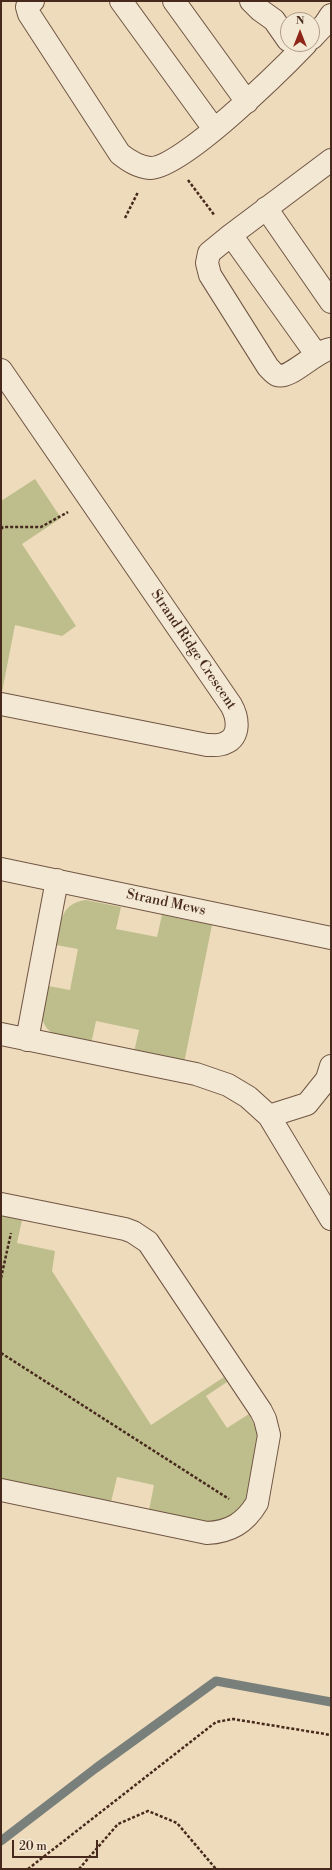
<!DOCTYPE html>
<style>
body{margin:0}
#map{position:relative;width:332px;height:1870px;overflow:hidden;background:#eddbbb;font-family:"Libre Bodoni",serif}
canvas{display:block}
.frame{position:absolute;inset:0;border:2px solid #46281c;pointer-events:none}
.north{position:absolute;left:280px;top:12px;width:40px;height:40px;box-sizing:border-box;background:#f3e8d3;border:1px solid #ae9b8a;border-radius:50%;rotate:0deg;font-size:11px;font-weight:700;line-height:16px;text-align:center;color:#46281c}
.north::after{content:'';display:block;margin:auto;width:14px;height:18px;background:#8f2418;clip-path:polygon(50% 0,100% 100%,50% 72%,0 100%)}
.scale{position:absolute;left:12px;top:1840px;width:86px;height:18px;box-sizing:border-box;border:2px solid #46281c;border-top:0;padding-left:5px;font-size:12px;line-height:14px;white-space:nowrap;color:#46281c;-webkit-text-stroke:3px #f3e8d3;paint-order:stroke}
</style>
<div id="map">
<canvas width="332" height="1870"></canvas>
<div class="frame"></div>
<div class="north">N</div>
<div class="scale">20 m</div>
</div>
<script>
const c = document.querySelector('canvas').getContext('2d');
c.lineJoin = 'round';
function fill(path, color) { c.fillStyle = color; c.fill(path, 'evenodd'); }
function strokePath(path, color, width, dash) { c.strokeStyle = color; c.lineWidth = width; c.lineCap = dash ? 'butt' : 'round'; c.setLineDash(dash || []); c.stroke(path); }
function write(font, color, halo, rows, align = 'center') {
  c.font = font + ' "Libre Bodoni",serif'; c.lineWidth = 3; c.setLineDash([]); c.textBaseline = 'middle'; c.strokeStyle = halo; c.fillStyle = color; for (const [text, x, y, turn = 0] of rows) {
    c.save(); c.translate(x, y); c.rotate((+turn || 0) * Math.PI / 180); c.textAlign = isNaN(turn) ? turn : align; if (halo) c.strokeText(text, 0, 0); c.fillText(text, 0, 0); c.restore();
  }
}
fill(new Path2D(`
 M35 479 61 518 22 544 76 626 62 636 15 625 2 692 1 501Z
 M86 900 121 907 116 929 157 937 162 915 212 925 184 1063 134 1052 139 1030 96 1021 91 1044C73 1039 42 1039 42 1014 42 1005 46 995 48 986L70 990 78 949 56 945C61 923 60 903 86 900Z
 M1 1215 22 1220 17 1243 55 1251 52 1271 151 1425 224 1377 227 1382 206 1396 227 1428 249 1414 258 1433 248 1495C228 1538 185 1518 149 1510L154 1485 117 1477 111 1502 1 1479Z`), '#bebe8c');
strokePath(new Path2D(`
 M1 1841 96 1768 216 1681 331 1702`), '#797f7a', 9);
const minor = new Path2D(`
 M33 1 27 7 29 14 120 154C129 161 138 167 150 168 181 169 282 69 306 44
 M121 1 214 129
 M174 1 247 102
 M251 1 260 10 274 20 288 40
 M312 38 325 24 331 15
 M331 160 231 235 209 253 207 263 210 275 268 367C271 370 274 374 277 375 290 380 315 351 331 349
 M266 208 331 302
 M231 235 316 354
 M1 370 231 705C238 717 241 737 225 743 220 746 213 745 207 745L1 704
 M1 869 331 938
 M1 1034 196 1074 228 1085 248 1097 269 1116 331 1219
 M27 1040 57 880
 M269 1116 307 1104 327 1079 331 1066
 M1 1204 125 1229 133 1232 148 1242 261 1411 265 1419 269 1435 257 1503C245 1523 230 1532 207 1533L1 1490`);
strokePath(minor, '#705544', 24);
strokePath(new Path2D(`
 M188 180 215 216
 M125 218 138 192
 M1 529 3 527H41L68 512
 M1 1278 11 1233
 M1 1353 229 1499
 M28 1869 216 1722 233 1719 331 1735
 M79 1869 118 1824 148 1811 177 1823 216 1869`), '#46281c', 2.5, [3, 2]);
strokePath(minor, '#f3e8d3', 22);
write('14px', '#46281c', '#f3e8d3', [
 ["Strand Ridge Crescent",193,650,56],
 ["Strand Mews",166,903,12]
]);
</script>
